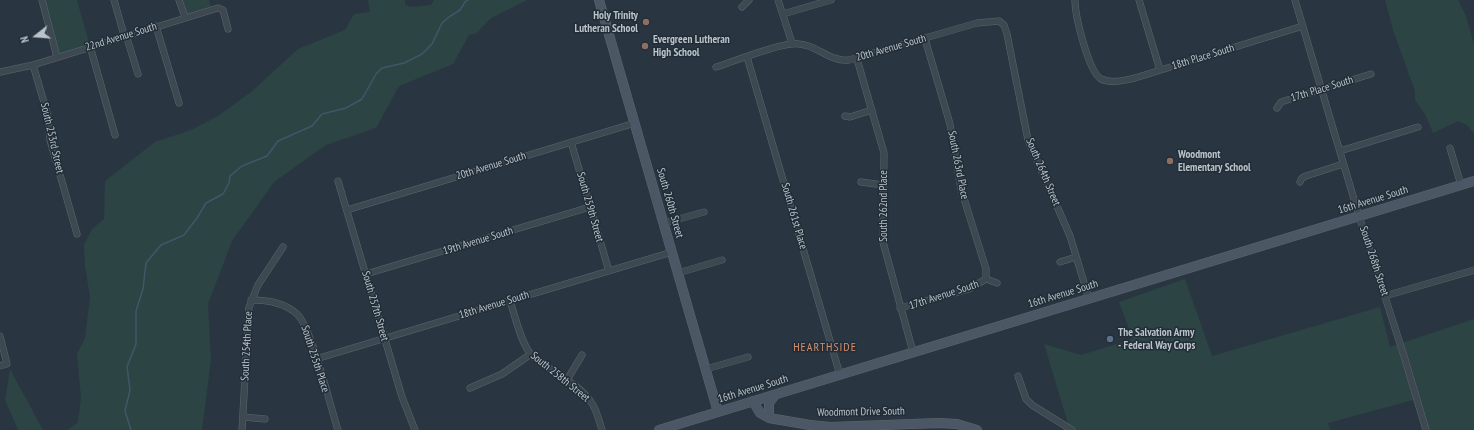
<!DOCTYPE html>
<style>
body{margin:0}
#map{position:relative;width:1474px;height:430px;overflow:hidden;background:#293641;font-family:"PT Sans Narrow",sans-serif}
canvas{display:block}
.north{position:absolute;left:16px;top:16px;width:40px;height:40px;-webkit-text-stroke:3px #222d37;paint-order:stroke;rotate:253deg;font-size:11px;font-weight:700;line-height:16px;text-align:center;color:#bac3cb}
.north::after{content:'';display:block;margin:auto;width:14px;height:18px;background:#bac3cb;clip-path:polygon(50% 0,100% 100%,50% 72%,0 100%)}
</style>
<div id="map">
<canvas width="1474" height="430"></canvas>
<div class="north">N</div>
</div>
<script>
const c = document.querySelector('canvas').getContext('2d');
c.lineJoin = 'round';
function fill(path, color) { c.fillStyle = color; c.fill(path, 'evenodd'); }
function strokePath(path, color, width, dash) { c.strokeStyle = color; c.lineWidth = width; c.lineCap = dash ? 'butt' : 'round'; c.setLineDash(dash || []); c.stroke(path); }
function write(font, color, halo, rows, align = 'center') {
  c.font = font + ' "PT Sans Narrow",sans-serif'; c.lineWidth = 3; c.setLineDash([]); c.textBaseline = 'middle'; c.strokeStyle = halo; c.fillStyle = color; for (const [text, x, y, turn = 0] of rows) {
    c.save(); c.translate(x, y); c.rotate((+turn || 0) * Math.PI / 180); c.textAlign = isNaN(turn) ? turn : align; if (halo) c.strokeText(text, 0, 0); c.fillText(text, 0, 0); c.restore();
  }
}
fill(new Path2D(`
 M42 0H77L90 46 57 57Z
 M179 0H209L212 9 185 17Z
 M368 0H405V4L410 7 431 5 434 0H527L491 18 477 33 469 35 453 64 399 86 376 128 326 145 274 182 232 241 208 304 211 359 202 430H68L78 422 81 398 77 354 85 338 90 297 85 266 84 245 92 229 104 219 105 181 155 142 191 130 218 116 251 92 298 49 345 30 354 14 370 12Z
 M1385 0H1458L1466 16 1474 44V134L1467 125 1458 121 1433 133 1426 116 1415 100V91L1394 33Z
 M1185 279 1212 356 1380 307 1390 347 1474 319V430H1427L1417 399 1328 423 1330 430H1070L1044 344 1081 355 1133 339 1119 302Z
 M10 369 43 430H18L5 400Z`), '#2c4443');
strokePath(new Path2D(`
 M131 430 125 411 130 390 127 367 136 344V311L143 289 146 263 161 245 184 235 197 218 206 203 223 194 229 183 230 176 242 166 267 156 278 141 312 126 322 114 346 108 362 99 376 74 382 68 404 63 422 54 432 44 442 23 449 17 460 10 465 2 468 0`), '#405669', 1.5);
const minor = new Path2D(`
 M42 0 57 57
 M114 0 124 35
 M179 0 185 17
 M778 0 792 43
 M1075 0C1075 15 1088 71 1101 79 1111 84 1125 80 1135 78L1303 26
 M1139 0 1160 70
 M1295 0 1359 216 1404 356 1426 430
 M742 7 749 0
 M783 14 831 0
 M156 26 179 103
 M126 35 138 74
 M925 39 950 124 961 189 986 269V279
 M90 46 115 135
 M747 57 840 375
 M857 59 884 153 883 242 913 352
 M33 65 48 116 50 140 77 234
 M716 67C735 61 782 42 799 44 817 45 830 62 849 60L977 23 999 21 1004 25 1007 34 1028 140 1070 236 1089 299
 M0 72 33 65 218 8 223 10 228 29
 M1277 108 1281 102 1371 74
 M845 116 850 117 872 110
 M571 142 609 271
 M1450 148 1461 185
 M1340 151 1418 127
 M338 181 402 397 415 430
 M861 182 883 185
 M1300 182 1302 178 1306 176 1343 164
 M347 210 635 123
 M664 223 704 212
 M1060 262 1076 257
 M678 273 722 260
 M366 274 590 207
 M986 279 997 283
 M1385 296 1474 270
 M251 300C267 300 285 303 297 314 312 328 330 406 338 430
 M510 301C515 315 521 344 531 354 549 372 577 381 591 402 597 410 599 421 602 430
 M900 308 969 289 986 279
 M0 336 7 364 0 366
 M316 359 672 252
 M706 369 748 357
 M1018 376 1026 399 1032 405 1072 430
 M567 380 582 355
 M470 388 502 374 531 354
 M243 417 265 419
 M242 430 249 307 258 285 283 247`);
const secondary = new Path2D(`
 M599 0 718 412
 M753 401 760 413 769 418 810 425 830 427 939 423 957 424 977 430
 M769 418V403L775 395
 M659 430 1474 181`);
strokePath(minor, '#5b666f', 7);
strokePath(secondary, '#5b666f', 10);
strokePath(minor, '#3d4851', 6);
strokePath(secondary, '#4b5764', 9);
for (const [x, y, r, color] of [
 [646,22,4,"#8d6e63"],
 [645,46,4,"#8d6e63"],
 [1170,161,4,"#8d6e63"],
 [1110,339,4,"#5c6f8a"]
]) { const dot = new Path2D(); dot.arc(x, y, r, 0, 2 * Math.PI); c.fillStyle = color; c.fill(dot); strokePath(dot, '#222d37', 1.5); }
write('bold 11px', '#bac3cb', '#222d37', [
 ["Holy Trinity",638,16,"right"],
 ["Lutheran School",638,29,"right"],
 ["Evergreen Lutheran",653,40],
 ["High School",653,53],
 ["Woodmont",1178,155],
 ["Elementary School",1178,168],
 ["The Salvation Army",1118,333],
 ["- Federal Way Corps",1118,346]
], 'left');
write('11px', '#bac3cb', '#222d37', [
 ["22nd Avenue South",121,37,-17],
 ["20th Avenue South",891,48,-16],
 ["18th Place South",1203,57,-17],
 ["17th Place South",1322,89,-17],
 ["South 253rd Street",52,138,77],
 ["South 263rd Place",958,165,79],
 ["20th Avenue South",491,166,-17],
 ["South 264th Street",1043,172,67],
 ["16th Avenue South",1373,200,-17],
 ["South 260th Street",670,203,74],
 ["South 262nd Place",884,206,-90],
 ["South 259th Street",590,207,74],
 ["South 261st Place",794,216,74],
 ["19th Avenue South",478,241,-17],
 ["South 268th Street",1374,261,72],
 ["16th Avenue South",1063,294,-17],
 ["17th Avenue South",944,295,-18],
 ["18th Avenue South",494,305,-17],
 ["South 257th Street",375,306,74],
 ["South 254th Place",247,346,-87],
 ["South 255th Place",315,359,72],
 ["South 258th Street",560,377,39],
 ["16th Avenue South",753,389,-17],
 ["Woodmont Drive South",861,412,-1]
]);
c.letterSpacing = '1px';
write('12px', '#d08f71', '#222d37', [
 ["HEARTHSIDE",825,348]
]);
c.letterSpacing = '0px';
</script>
